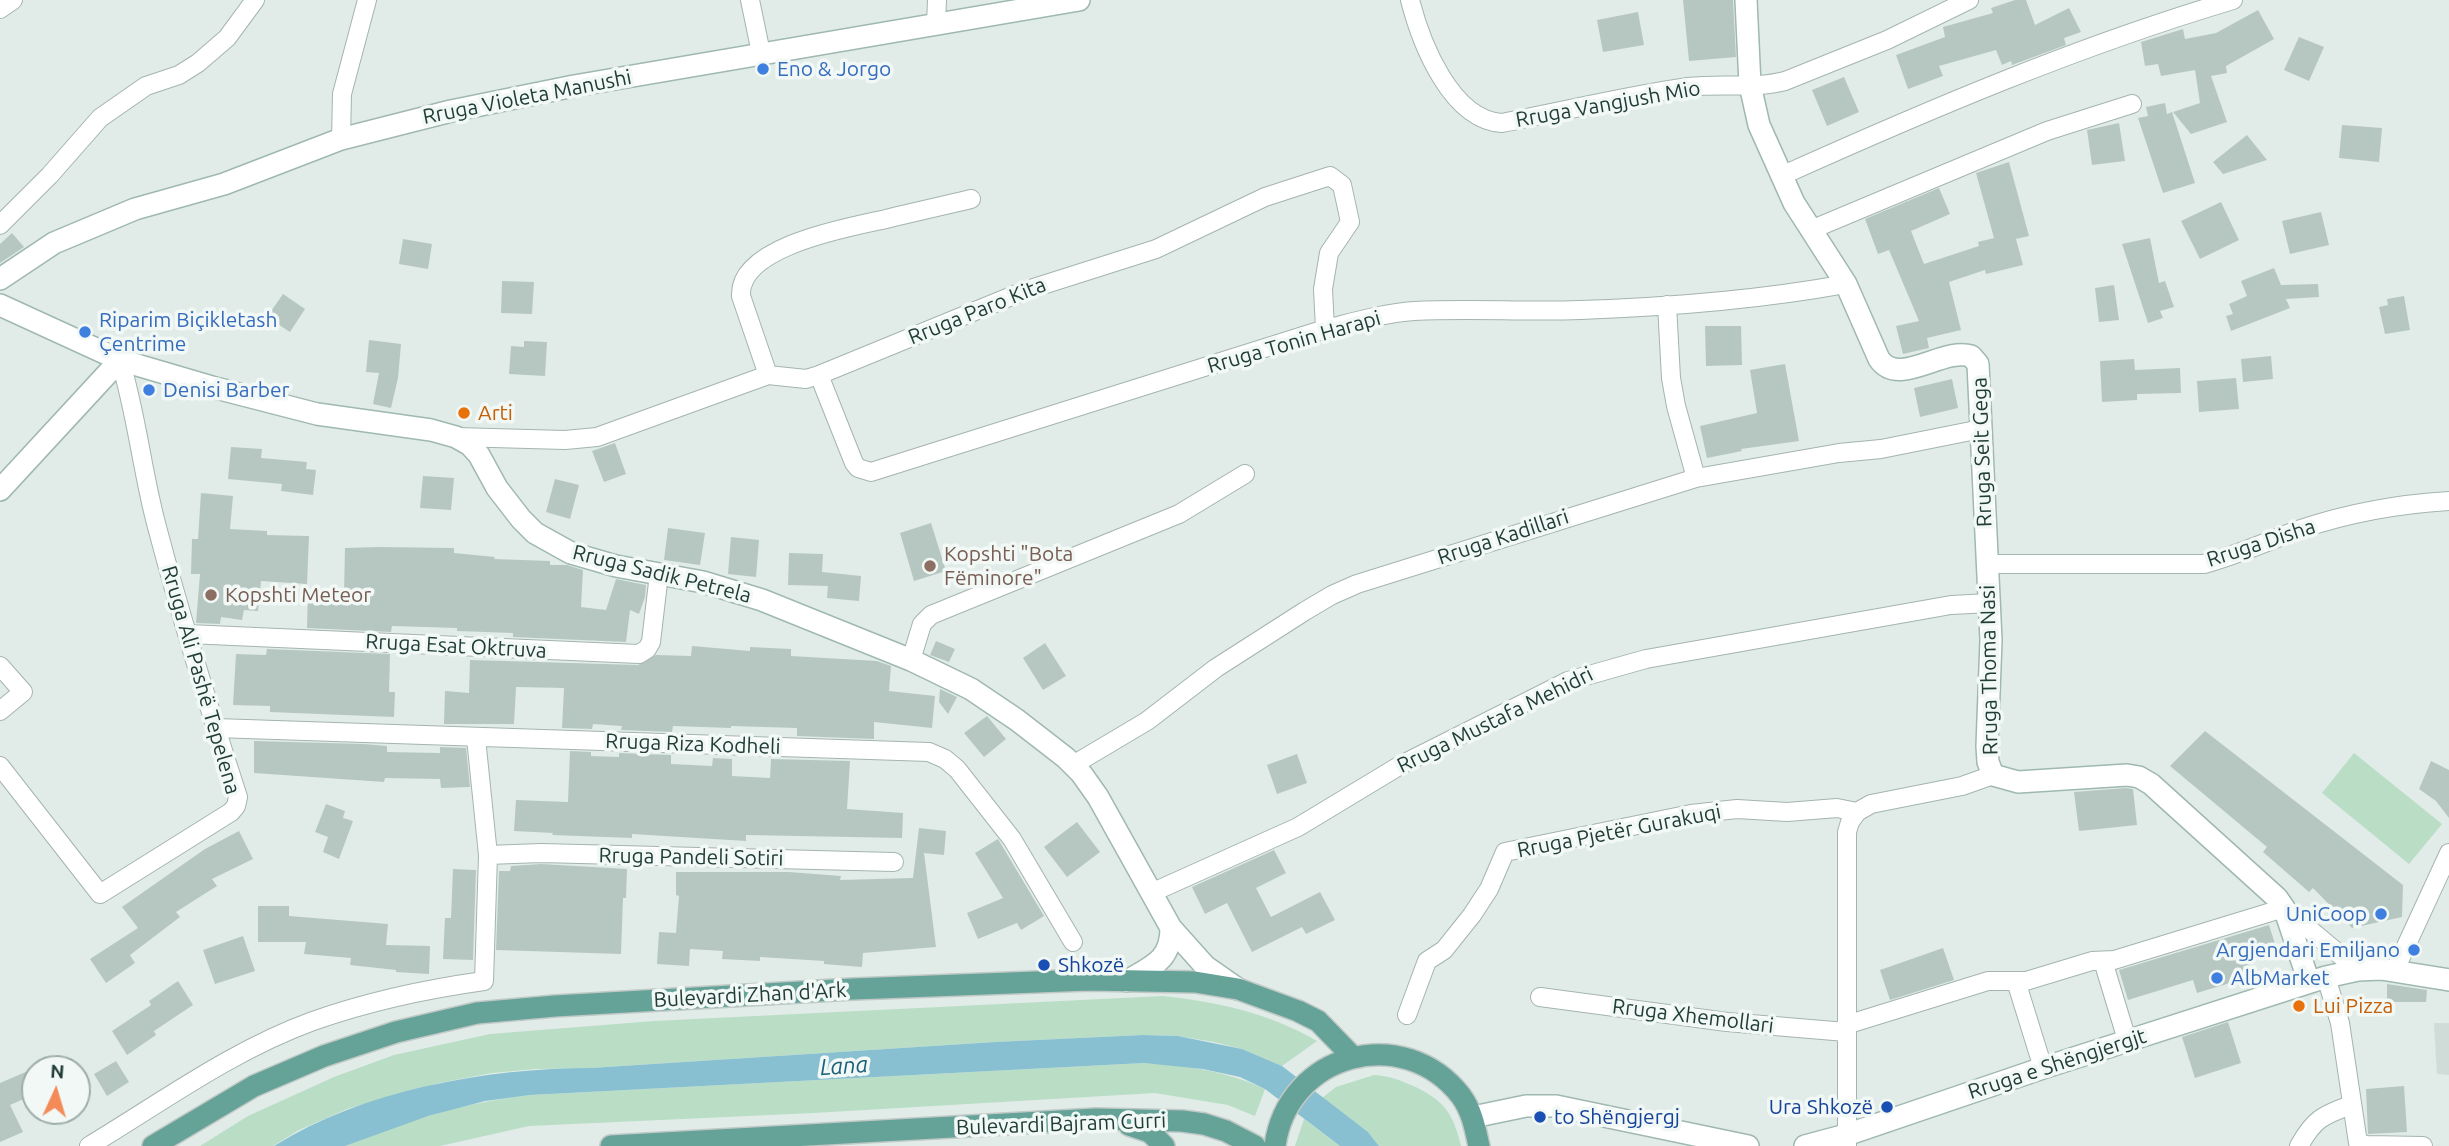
<!DOCTYPE html>
<meta charset="utf-8">
<style>
body{margin:0}
#map{position:relative;width:2449px;height:1146px;overflow:hidden;background:#e1ece8;font-family:Ubuntu,sans-serif}
canvas{display:block}
.north{position:absolute;left:21px;top:1055px;width:70px;height:70px;box-sizing:border-box;background:#f2f8f5;border:2px solid #9eada9;border-radius:50%;rotate:4deg;font-size:19px;font-weight:700;line-height:28px;text-align:center;color:#213d37}
.north::after{content:'';display:block;margin:auto;width:24px;height:32px;background:#f38a58;clip-path:polygon(50% 0,100% 100%,50% 72%,0 100%)}
</style>
<div id="map">
<canvas width="2449" height="1146"></canvas>
<div class="north">N</div>
</div>
<script>
const c = document.querySelector('canvas').getContext('2d');
c.lineJoin = 'round';
function fill(path, color) { c.fillStyle = color; c.fill(path, 'evenodd'); }
function strokePath(path, color, width, dash) { c.strokeStyle = color; c.lineWidth = width; c.lineCap = dash ? 'butt' : 'round'; c.setLineDash(dash || []); c.stroke(path); }
function write(font, color, halo, rows, align = 'center') {
  c.font = font + ' Ubuntu,sans-serif'; c.lineWidth = 7; c.setLineDash([]); c.textBaseline = 'middle'; c.strokeStyle = halo; c.fillStyle = color; for (const [text, x, y, turn = 0] of rows) {
    c.save(); c.translate(x, y); c.rotate((+turn || 0) * Math.PI / 180); c.textAlign = isNaN(turn) ? turn : align; if (halo) c.strokeText(text, 0, 0); c.fillText(text, 0, 0); c.restore();
  }
}
fill(new Path2D(`
 M2434 1023H2449V1075L2437 1074Z`), '#cfdcd7');
fill(new Path2D(`
 M2354 753 2442 824 2409 864 2322 793Z
 M1163 996C1218 1002 1269 1013 1317 1041L1282 1066 1242 1049 1214 1042 1178 1036 1143 1035 995 1042 591 1068 536 1069 492 1073 439 1083 347 1109 299 1130 273 1146H200L248 1116 334 1077 394 1055 490 1034 654 1021Z
 M1144 1063C1186 1065 1226 1071 1265 1089L1255 1116 1228 1105 1155 1093 814 1113 529 1126 440 1146H345C404 1121 466 1102 530 1095Z
 M1374 1075C1389 1076 1397 1079 1411 1085 1443 1099 1453 1112 1461 1146H1379L1368 1132 1322 1098 1336 1087Z
 M1304 1119 1340 1146H1295Z`), '#baddc6');
fill(new Path2D(`
 M1143 1035 1178 1036 1242 1049 1282 1066 1368 1132 1379 1146H1340L1265 1089 1240 1077 1203 1069 1144 1063 530 1095 485 1101 428 1116 345 1146H274C363 1090 487 1068 591 1068L995 1042Z`), '#88c0d2');
fill(new Path2D(`
 M1683 0H1733L1736 57 1689 61Z
 M2015 0H2026L2035 25 2069 8 2081 32 2064 38 2066 45 2012 65 2011 61 2002 65 1996 50 1939 66 1943 76 1908 89 1896 55 1945 37 1943 27 1993 13 1991 8Z
 M2258 10 2274 39 2226 66 2227 73 2211 76 2227 122 2191 134 2173 112 2200 103 2195 70 2161 76 2158 64 2145 66 2141 42 2183 29 2185 39 2216 33Z
 M1638 12 1644 45 1603 52 1597 20Z
 M2299 37 2324 47 2309 81 2284 70Z
 M1844 77 1859 112 1827 126 1812 90Z
 M2165 103 2167 114 2172 112 2195 183 2163 193 2138 118 2148 116 2146 107Z
 M2119 123 2125 161 2092 165 2087 130Z
 M2342 125 2382 128 2379 162 2339 158Z
 M2247 135 2267 160 2223 174 2213 162Z
 M2009 162 2029 236 2016 239 2023 265 1986 274 1985 270 1949 282 1961 330 1927 338 1929 348 1903 354 1896 326 1919 321 1889 250 1878 254 1865 219 1939 188 1950 214 1911 231 1924 264 1979 246 1978 242 1994 238 1976 173Z
 M2221 202 2239 240 2200 259 2181 221Z
 M2321 212 2329 245 2290 254 2282 221Z
 M12 233 24 247 0 263V244Z
 M2150 238 2159 283 2165 281 2174 307 2160 311 2163 318 2148 323 2122 244Z
 M403 239 432 244 428 269 399 264Z
 M2274 268 2281 285 2318 284 2319 297 2286 299 2290 308 2231 331 2226 316 2233 314 2229 304 2247 296 2241 281Z
 M502 281 534 282 532 314 501 313Z
 M2114 285 2119 320 2099 322 2095 288Z
 M283 294 305 309 290 332 267 317Z
 M2404 296 2410 330 2385 334 2379 307 2388 305 2387 299Z
 M1705 326H1741L1742 365 1706 366Z
 M369 340 401 344 398 378 391 408 373 404 379 373 366 372Z
 M524 341 547 342 545 376 509 374 511 346 524 347Z
 M2271 356 2273 379 2243 382 2241 359Z
 M2134 359 2135 370 2180 368 2181 393 2137 394V400L2102 402 2100 361Z
 M1785 364 1799 441 1741 449 1742 451 1707 458 1700 426 1757 413 1750 370Z
 M2236 378 2239 409 2199 412 2197 381Z
 M1952 379 1958 408 1920 417 1914 388Z
 M615 443 626 474 604 482 592 451Z
 M231 447 262 449 261 458 307 462 306 469 316 470 313 495 281 491 282 484 228 479Z
 M423 476 454 478 451 510 420 508Z
 M555 479 579 485 570 519 546 512Z
 M201 493 233 496 230 529 267 531V535L309 536 307 584 261 581 258 611 244 610 242 620 221 617 220 624 196 623 200 574H191L192 539H198Z
 M931 523 946 571 914 581 900 533Z
 M668 528 705 533 700 565 664 560Z
 M731 537 759 540 756 577 728 574Z
 M379 547 454 548V553L495 557 494 559 550 561V565H567L583 570 581 607 606 610 616 579 646 585 645 597 639 614 630 610 626 642 513 637V633L457 631V628L392 626 391 632 307 628 308 591 344 592 345 548Z
 M789 553 823 554 822 572 861 576 859 601 827 598 828 586 788 585Z
 M936 641 955 649 949 662 930 655Z
 M1045 643 1066 676 1043 690 1023 658Z
 M692 646 750 651V647L791 649V656L877 661 891 666 889 691 935 696 932 728 874 722V739L797 736V728L731 726V728L673 726 672 732 621 730 622 726 593 724 592 729 562 728 564 688 516 687 514 724H444L445 691 469 693 470 660 638 665 656 655 691 656Z
 M267 649 390 654 389 692H395L394 717 270 712V706L233 705 236 654 266 655Z
 M940 689 957 697 948 714 939 702Z
 M987 716 1006 739 984 757 964 733Z
 M2205 731 2403 885 2402 917 2352 928 2313 888 2309 892 2263 852 2267 847 2170 766Z
 M254 741 364 744 387 746V752L440 753V747L466 748 470 787 441 788 440 779 385 778 384 782 254 773Z
 M570 751 591 752V756L619 757V753L671 755V764L712 766 713 758 732 759V776L770 778 771 759 850 761 847 809 903 813 902 838 746 835V841L632 834V838L552 835 553 833 514 831 516 800 568 802Z
 M1297 754 1307 783 1277 794 1267 765Z
 M2431 761 2449 770V818L2436 801 2419 789Z
 M2126 788 2133 789 2137 825 2079 831 2074 792Z
 M326 804 345 811 343 818 353 821 339 859 323 852 328 837 315 832Z
 M1077 822 1100 852 1067 877 1044 847Z
 M919 828 946 831 944 855 924 853 936 947 863 953 862 967 824 964V961L760 957V961L722 959 723 951 690 949 689 966 657 964 659 932 676 933 679 896 676 895V872H789L841 876 840 880 913 878Z
 M239 831 253 859 212 879 217 886 176 912 180 917 130 955 135 963 106 983 90 959 138 928 122 907 205 849Z
 M998 839 1044 916 1021 930 1017 923 978 939 967 913 1003 898 975 853Z
 M1274 850 1286 873 1256 888 1271 917 1320 892 1335 920 1306 934 1302 927 1252 952 1227 903 1205 914 1192 887Z
 M541 864 627 869 626 898H623L621 954 496 950 499 871H510L511 866Z
 M453 869 476 870 473 960 443 959 445 918H451Z
 M258 906H289V916L388 924 386 945 430 946 429 974 396 972V970L350 965 351 958 304 954 306 942H258Z
 M2269 925 2277 950 2247 959 2253 976 2197 993 2193 980 2128 1000 2119 970Z
 M243 936 255 971 215 984 203 950Z
 M1943 948 1954 980 1890 1000 1880 970Z
 M178 981 193 1005 154 1031 156 1035 127 1055 112 1031 151 1005 149 1001Z
 M2387 984 2427 990 2426 1002H2387Z
 M2228 1022 2241 1063 2195 1078 2182 1037Z
 M116 1061 129 1082 107 1096 94 1074Z
 M35 1068V1094L10 1105 23 1132 0 1142V1083Z
 M2404 1086 2407 1132 2368 1134 2366 1089Z`), '#b6c7c1');
const street = new Path2D(`
 M750 0 761 53
 M1410 0C1421 43 1451 120 1502 123 1564 111 1626 96 1688 87 1721 83 1754 89 1785 81L1887 40 1969 0
 M0 9 13 0
 M936 24 937 0
 M341 139 342 94 367 0
 M1781 176C1928 110 2078 46 2233 0
 M0 225 50 175 100 118 146 86 179 75 198 63 227 38 255 0
 M1813 229 2047 131 2132 104
 M1667 305 1671 378 1676 406 1696 478
 M768 375 741 296C738 246 850 227 886 219 914 212 942 206 971 199
 M819 375 854 463 858 468 871 472 1325 329C1354 322 1384 313 1414 311 1469 308 1525 312 1580 310 1669 307 1758 300 1846 284
 M456 437 565 440 597 437 768 375 806 379 819 375 1024 291 1156 249 1265 197 1330 176 1342 185 1350 222 1329 253 1323 289 1325 329
 M1987 564H2204C2237 555 2268 541 2301 529 2349 513 2398 504 2449 501
 M188 634 639 654 647 649 651 642 659 574
 M911 660 922 624 931 615 1179 514 1245 474
 M0 666 23 692 0 711
 M216 728 929 752 945 759 957 769 1012 839 1073 942
 M1073 765 1147 721 1216 668 1305 611 1332 595 1357 584 1696 478 1839 453 1881 449 1981 429
 M0 766 100 894 231 812 236 806 238 797C209 708 181 618 157 527 142 472 137 415 120 360
 M488 855 541 853 894 862
 M1151 893 1298 827 1399 766 1568 681 1646 659 1951 605 1990 603
 M2103 961 2127 1040
 M2395 970 2449 853
 M2326 977 2340 1023 2358 1143 2367 1145 2423 1146
 M2016 981 2043 1068
 M1540 997 1727 1022 1846 1032
 M1407 1015 1427 961 1444 950 1472 915 1489 889 1505 852 1691 814 1737 809 1787 812 1837 808 1857 812
 M1846 1025 1988 981H2026L2092 961 2114 960 2284 908 2358 970
 M89 1146C162 1102 233 1050 313 1021 367 1002 426 989 484 981L488 855 476 738
 M1847 1146V832L1850 822 1857 812 1871 804 1962 786 1993 775
 M2299 1146C2314 1119 2323 1115 2351 1105`);
const secondary = new Path2D(`
 M1746 0 1750 85 1759 125 1794 203 1846 284 1879 359C1899 388 1943 347 1971 356L1978 364 1991 640 1987 746 1988 762 1993 775 2018 782 2127 775 2139 777 2151 784 2277 898 2284 908 2309 982
 M0 279 54 243 135 209 224 184 341 139 451 111 574 86 1079 0
 M0 305 120 360 212 387 317 414 431 430 456 437 470 445 479 455 497 488 521 519 535 533 571 553 616 566 703 582 762 600 911 660 971 689 1017 720 1066 758 1081 773 1098 797 1171 928 1205 966 1238 989
 M0 490 120 360
 M1127 981C1153 966 1171 960 1171 928
 M1473 1117 1526 1106H1556L1748 1146
 M1805 1146 1846 1135 2043 1068 2326 977 2358 970 2381 969 2449 980`);
const primary = new Path2D(`
 M1129 1125 1150 1132 1164 1146
 M153 1146 254 1086 324 1056 396 1032 477 1013 555 1006 853 989 1089 980 1195 982 1238 989 1298 1011 1318 1021 1353 1057
 M611 1146 1096 1119 1182 1121 1204 1124 1226 1131 1255 1146
 M1275 1146C1287 1053 1404 1022 1461 1096 1472 1111 1475 1128 1479 1146`);
strokePath(street, '#a4b4af', 20);
strokePath(secondary, '#9fb8b1', 24);
strokePath(primary, '#c1c9c7', 24);
strokePath(street, '#fff', 18);
strokePath(secondary, '#fff', 21);
strokePath(primary, '#65a297', 21);
for (const [x, y, r, color] of [
 [763,69,7,"#3f7fe0"],
 [85,332,7,"#3f7fe0"],
 [149,390,7,"#3f7fe0"],
 [464,413,7,"#e8710a"],
 [930,566,7,"#8d6e63"],
 [211,595,7,"#8d6e63"],
 [2381,914,7,"#3f7fe0"],
 [2414,950,7,"#3f7fe0"],
 [1044,965,7,"#1a4fb4"],
 [2217,978,7,"#3f7fe0"],
 [2299,1006,7,"#e8710a"],
 [1887,1107,7,"#1a4fb4"],
 [1540,1117,7,"#1a4fb4"]
]) { const dot = new Path2D(); dot.arc(x, y, r, 0, 2 * Math.PI); c.fillStyle = color; c.fill(dot); strokePath(dot, '#f2f8f5', 2.5); }
write('21px', '#366cbe', '#f2f8f5', [
 ["Eno & Jorgo",777,69],
 ["Riparim Biçikletash",99,320],
 ["Çentrime",99,344],
 ["Denisi Barber",163,390],
 ["UniCoop",2367,914,"right"],
 ["Argjendari Emiljano",2400,950,"right"],
 ["AlbMarket",2231,978]
], 'left');
write('21px', '#213d37', '#f2f8f5', [
 ["Rruga Violeta Manushi",527,97,-11],
 ["Rruga Vangjush Mio",1608,104,-10],
 ["Rruga Paro Kita",977,311,-22],
 ["Rruga Tonin Harapi",1294,342,-16],
 ["Rruga Seit Gega",1982,452,-92],
 ["Rruga Kadillari",1503,537,-18],
 ["Rruga Disha",2261,543,-18],
 ["Rruga Sadik Petrela",662,574,14],
 ["Rruga Esat Oktruva",456,646,3],
 ["Rruga Thoma Nasi",1989,670,-91],
 ["Rruga Ali Pashë Tepelena",201,680,74],
 ["Rruga Mustafa Mehidri",1495,720,-26],
 ["Rruga Riza Kodheli",693,744,2],
 ["Rruga Pjetër Gurakuqi",1619,831,-11],
 ["Rruga Pandeli Sotiri",691,857,1],
 ["Bulevardi Zhan d'Ark",750,995,-3],
 ["Rruga Xhemollari",1693,1016,7],
 ["Rruga e Shëngjergjt",2057,1064,-18],
 ["Bulevardi Bajram Curri",1061,1124,-2]
]);
write('21px', '#c56008', '#f2f8f5', [
 ["Arti",478,413],
 ["Lui Pizza",2313,1006]
], 'left');
write('21px', '#785e54', '#f2f8f5', [
 ["Kopshti \"Bota",944,554],
 ["Fëminore\"",944,578],
 ["Kopshti Meteor",225,595]
], 'left');
write('21px', '#164399', '#f2f8f5', [
 ["Shkozë",1058,965],
 ["Ura Shkozë",1873,1107,"right"],
 ["to Shëngjergj",1554,1117]
], 'left');
write('italic 23px', '#1b6279', '#f2f8f5', [
 ["Lana",844,1066,-4]
]);
</script>
